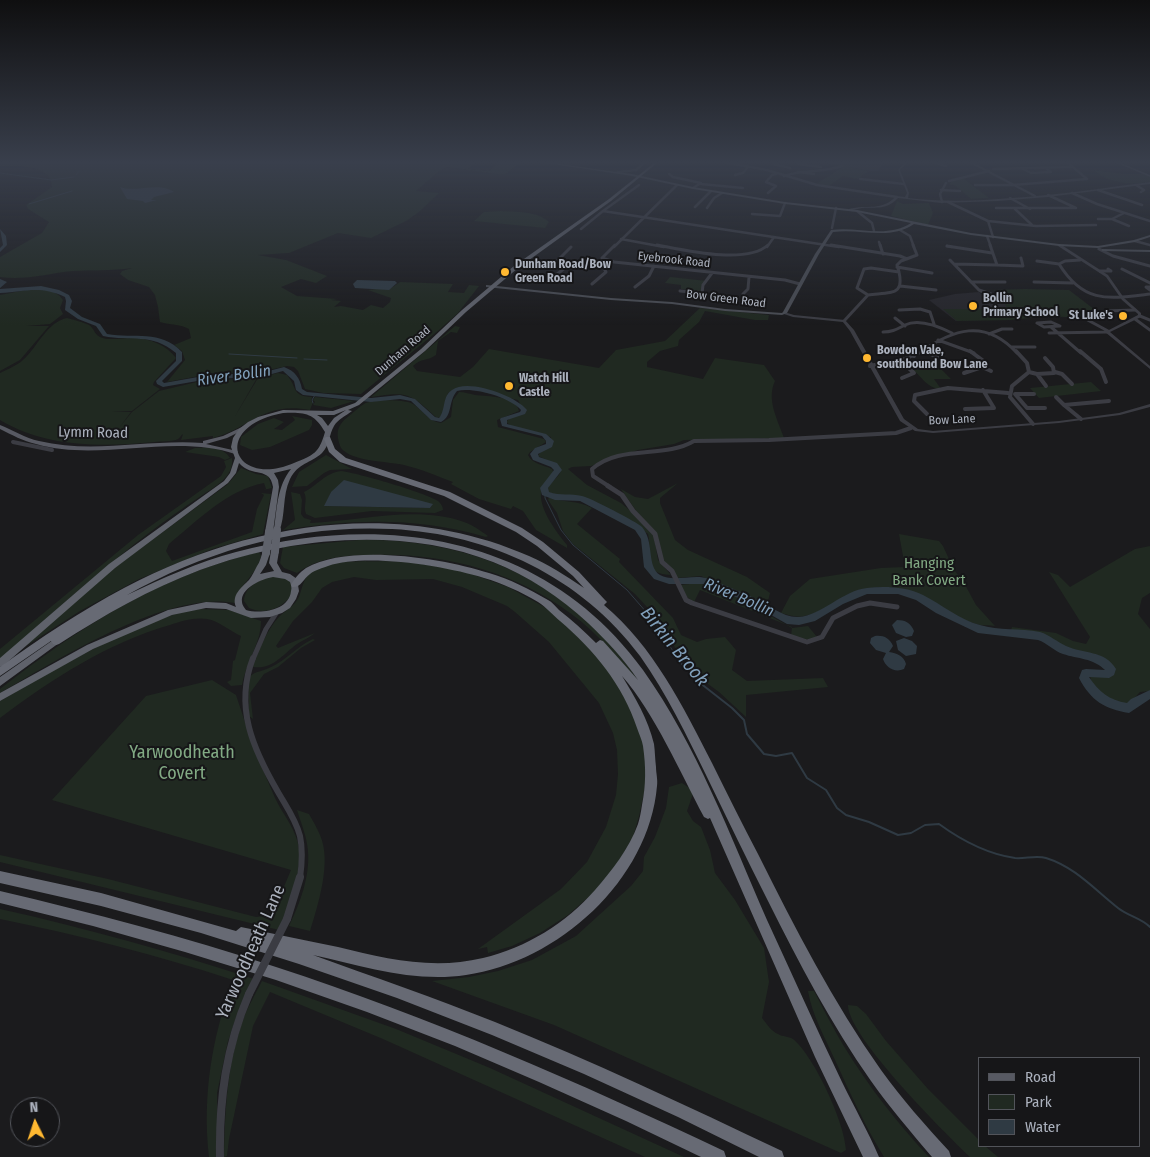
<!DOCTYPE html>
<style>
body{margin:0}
#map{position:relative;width:1150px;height:1157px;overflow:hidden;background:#1b1b1d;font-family:"Fira Sans Condensed",sans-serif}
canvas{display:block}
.legend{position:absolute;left:978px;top:1057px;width:162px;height:90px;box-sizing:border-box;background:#161618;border:1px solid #52545a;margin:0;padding:6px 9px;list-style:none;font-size:15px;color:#acb2be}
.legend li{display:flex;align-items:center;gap:10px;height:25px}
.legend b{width:25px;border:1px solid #52545a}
.north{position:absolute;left:10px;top:1097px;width:50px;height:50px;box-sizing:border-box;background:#161618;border:1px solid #52545a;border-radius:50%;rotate:356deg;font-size:14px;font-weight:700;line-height:20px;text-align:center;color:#acb2be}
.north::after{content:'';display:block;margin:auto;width:18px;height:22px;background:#ffb831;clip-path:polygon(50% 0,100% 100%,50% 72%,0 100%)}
</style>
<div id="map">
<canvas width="1150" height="1157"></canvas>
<ul class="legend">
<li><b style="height:6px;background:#575962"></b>Road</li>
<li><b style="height:14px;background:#202921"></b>Park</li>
<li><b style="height:14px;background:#2f3a43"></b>Water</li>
</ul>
<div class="north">N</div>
</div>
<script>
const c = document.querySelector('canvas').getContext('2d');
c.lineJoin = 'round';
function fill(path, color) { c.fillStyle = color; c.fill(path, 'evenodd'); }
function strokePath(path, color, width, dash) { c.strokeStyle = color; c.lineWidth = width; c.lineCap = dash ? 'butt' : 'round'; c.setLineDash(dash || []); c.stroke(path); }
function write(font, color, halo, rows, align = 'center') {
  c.font = font + ' "Fira Sans Condensed",sans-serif'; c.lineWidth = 4; c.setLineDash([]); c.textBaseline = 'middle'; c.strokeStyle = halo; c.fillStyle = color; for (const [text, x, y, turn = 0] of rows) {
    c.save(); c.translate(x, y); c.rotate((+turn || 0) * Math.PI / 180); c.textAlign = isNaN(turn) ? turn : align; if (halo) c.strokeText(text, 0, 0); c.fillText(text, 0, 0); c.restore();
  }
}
fill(new Path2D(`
 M827 163H883L878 171H870Z
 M979 292 981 294 999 296 1017 319 956 321 929 300 955 294Z`), '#26262b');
fill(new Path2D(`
 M0 163H475L468 169 489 171 498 163H520L504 175 447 167 438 172 416 191 439 193 419 212 406 221 371 238 338 233 289 253 258 255 286 260 327 276 316 283 301 279 281 287 297 296 338 299 331 300 341 301 334 307 341 306 363 310 371 305 383 308 390 302 391 298 368 290 393 287 400 282 453 284 448 292 464 293 469 285 479 286 458 313 439 330 361 394 323 393 305 389 298 371 294 367 287 366 255 373 210 374 167 382 185 360 182 351 174 345 191 338 189 329C181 324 170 325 160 322L158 307 155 295 149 287 128 280 120 274 122 271 132 268C112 271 93 270 73 271 49 273 25 281 0 277V257L42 233 49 222 28 209 26 205 52 187C51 164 18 166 0 166Z
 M844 166 869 171 858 179 843 176 829 186 816 184Z
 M1094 170 1123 174H1143L1150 177V182C1131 185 1109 184 1094 170Z
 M963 178 989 198 971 199 956 186 949 184 953 180Z
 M897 201 903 204 929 203 933 213 928 225 891 216Z
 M501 211C516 212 538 211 549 222L545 228 474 221 484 212Z
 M670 277 707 281 704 283 702 292 681 289V285L665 283Z
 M32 289C45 289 55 289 63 300L60 308 63 314 50 324 26 326H49L20 360 0 371V329L9 328 0 329V295Z
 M1025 289 1069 290 1103 316 1089 321 1074 312 1083 318 1047 316 1011 320 957 321 943 309H990L989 307H1007L994 290Z
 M700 308 769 315 768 320H755L705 311 699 322 679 340 678 346 660 351 647 362V367L703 379 715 358 764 365 775 381C766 400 778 420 784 438L684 440 674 444 638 450 591 466 572 467 568 469 587 485 621 503 633 513 654 536 658 560 671 575C640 574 653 554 648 534L638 526 626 521 583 497 561 496 547 492C548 482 559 479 561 470L556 464 538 456 541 451 551 446V437L514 428 506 422 510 418 525 413 518 400 461 387 448 393 443 416 437 418C410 393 408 391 371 397L455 326 460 327 457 333 451 332 438 341 436 355C428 361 421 358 413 366L417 371 460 377 473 367 489 349 599 368 616 350 665 341Z
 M67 318C74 320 83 322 89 325 94 328 94 334 100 337 109 341 121 338 131 338 147 337 167 345 176 358L154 382 153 385 160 389 132 411H111L131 412 119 428 132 412 159 391 201 381 257 378 234 418 258 378 278 373 287 375C298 388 291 396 312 397L311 401 313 402 310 410C263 401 251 428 213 438V436L181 440 183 434C181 435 180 438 178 439 173 442 160 441 155 442 102 447 47 448 0 420V373C8 369 18 365 24 359 38 346 47 322 67 318Z
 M938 366 951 379H934L941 389C928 389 922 377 913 370Z
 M1091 382 1101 391 1039 398 1030 388Z
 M459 392C465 392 470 394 475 395 488 397 516 395 519 411L497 420 498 427 544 439 546 442 530 452 528 455C532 464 544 465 552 469L554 473C551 478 546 481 543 485 534 504 556 531 567 545V548L536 530 523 511 513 506 511 509 479 499 451 484 453 482C437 476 421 469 404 465 387 461 352 462 341 448 335 433 337 425 349 416 354 412 359 407 364 404 372 399 405 399 413 404 424 411 428 421 441 423L451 417 453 400Z
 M315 397 354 401 331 408 313 405 315 402 313 400Z
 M292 416 312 420V425L309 430 270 447 252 450 240 445 241 437 258 424 274 418 284 422 274 429 282 430 295 420Z
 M195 448C207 447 223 446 230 458L225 460 219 457 185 452Z
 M326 455 352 469 330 470 324 473 307 486 292 487 299 472Z
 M232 458C234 477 216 486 201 496 129 543 65 603 0 659V649L138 535 221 476 226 467 224 461Z
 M241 468 256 474 268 476 272 488 263 490 266 489 264 483C227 490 197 521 169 544L166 551 172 561 252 532 257 509 264 495 261 493 271 494 263 534 212 549 139 579 80 611 23 648 102 577 228 484Z
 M341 471C358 473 426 493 438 501 442 504 443 508 443 510L435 513 372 511 315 518 306 514C303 506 308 500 304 492 318 485 325 473 341 471ZM331 492 411 499 432 505 430 508 325 506Z
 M678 483 660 498V503L675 540 688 550 747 577 770 593 767 605 701 576 677 578 662 558 657 535 637 512 621 489 635 497 648 499Z
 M291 492 300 494 302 500 301 514 304 518 311 520 310 523C359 521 417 505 464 522 473 525 481 531 488 536L486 537C418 517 352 519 283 530L295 520Z
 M549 497C563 503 578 500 592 508L577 524 620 559 619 562 673 618 681 635 697 642 706 639 725 637 736 650 732 670 747 681 823 678 828 687 746 695V717L719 692 697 676 680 656 658 619 635 594 573 544 563 531 557 513 548 500Z
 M899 534 939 541 943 546 954 570 963 581 976 605 995 626C989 625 981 626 976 624 942 615 920 587 883 587 853 587 832 610 804 616 797 618 789 615 781 613L790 596 810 579 881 568 905 567Z
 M359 540C447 538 530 565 594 627 614 646 631 670 647 692 622 664 601 635 570 613 512 570 440 552 369 555 343 555 318 558 297 573L284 568 280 563 283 547Z
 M1150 546V593L1142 598 1138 614 1150 629V691L1140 692 1127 706C1110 705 1094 694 1090 676L1114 672 1111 665 1098 655 1071 651 1045 636 1011 630 1012 627 1056 633 1073 641 1086 644 1090 637 1049 572 1058 575 1070 587 1135 549Z
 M259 552 261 556C257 575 239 584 235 603 168 590 58 659 0 693V689C78 628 161 575 259 552Z
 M383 561 410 562 463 571 508 587 550 610 603 661 633 710 646 753 647 769 644 793 639 816 633 837 617 864 593 893 568 915 540 933 512 946 488 953 487 947 478 949 561 889 587 862 606 827 616 795 618 774 617 750 613 733 599 703 549 642 515 612 507 606 462 587 433 579 376 580 354 577 332 582 322 588 312 602 293 621 276 646 278 648 315 633C309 638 303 640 297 644 283 654 273 670 253 667L252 665C258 651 268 629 278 618 283 612 290 609 295 603 302 595 301 583 308 575 325 558 361 562 383 561Z
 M270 576 288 579 293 586 290 597C280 609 264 615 249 608L244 601C245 586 258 581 270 576Z
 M699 583 737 597 792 628 808 626 817 637 810 640 791 636 792 627 700 590 694 602 687 597 680 585Z
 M199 609 229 610 261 621C261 643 246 663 242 685L231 686 227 682 231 680 233 661 235 660 241 636C230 631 219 621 207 619 195 617 181 621 170 625 107 643 52 679 0 718V701C44 676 87 650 133 630 155 621 176 612 199 609Z
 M313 639 315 640 301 648 278 667 264 674 250 693 253 719 249 716 248 679C253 671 261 672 269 668 286 661 297 646 313 639Z
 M212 680 236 695C247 730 260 764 275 798 283 815 297 830 299 849 301 878 290 904 279 930L0 862V855L108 879 256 917 272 915 291 870 52 800 146 696Z
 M682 783 694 791 687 811 693 821 701 827 710 850 715 873 735 900 764 948 769 982 762 1018C766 1023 772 1032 778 1034 783 1037 788 1036 793 1039 814 1056 845 1123 846 1150L841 1153 554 1025 432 981 469 977 498 971 532 960 576 936 631 886 643 871 644 857 655 837 666 808 669 787Z
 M297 810 309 814C313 821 317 828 320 835 332 862 318 904 310 931L289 926C300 903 310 877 308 851 307 837 301 823 297 810Z
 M0 909C86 928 171 952 254 979L239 1010 228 1041 217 1093V1157H209C202 1096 212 1037 233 980 157 955 79 935 0 919Z
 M262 981 396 1029 490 1068 684 1157H645L383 1039 270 992 253 1026 229 1139 227 1156 224 1157C225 1111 227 1066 242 1023 247 1008 255 995 262 981Z
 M808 991H814C824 1010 834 1030 845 1048 869 1087 898 1124 929 1157H884C865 1126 850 1093 835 1060 825 1038 812 1015 808 991Z
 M848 1005 857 1006 866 1014 886 1041 928 1089 979 1140V1146H985L998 1157H970C945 1133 848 1037 848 1005Z`), '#202921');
fill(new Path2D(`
 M120 187C136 193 159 181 174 192L154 197 151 200H157L145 203 143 201 127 199Z
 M357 280 395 281 397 283 389 290 355 288 353 284Z
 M344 480 433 504 430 508 324 506 331 492Z
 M897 620C905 620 911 623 914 631L912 636 906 637 896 633 892 625Z
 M875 636C883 635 890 638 893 646L889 652C897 653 904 656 906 664L904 669C895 673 886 668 883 659L886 653 876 650 870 643 871 638Z
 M904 638 912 641 917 646 916 654 906 656 898 650 896 641Z`), '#2f3a43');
strokePath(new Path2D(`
 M39 164 42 163
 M0 173 51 180 74 177
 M76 175 79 171
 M29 204 72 191
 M229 354 297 358
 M304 359 327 360
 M313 403 312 400 315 395
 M545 493V498L561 530 573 545 627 590 654 621 678 659`), '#2f3a43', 1);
strokePath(new Path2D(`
 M677 658 695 679 732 708 744 720 747 734 764 754 776 756 792 753 807 778 826 790 837 808 846 815 869 822 898 835 911 833 925 825 939 824C961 840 987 854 1015 858 1025 859 1036 855 1046 858 1075 867 1094 889 1118 908 1128 916 1141 918 1150 927`), '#2f3a43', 2);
fill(new Path2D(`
 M0 229 6 236 7 245 0 252V248L3 245Z
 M0 279 7 282 0 288Z
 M41 286 59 290 69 295 72 301 70 308 82 317 100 324 107 334C135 339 160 329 182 352V361L162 381 164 383 209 375 261 373 284 367C295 371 300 378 302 389L307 392 371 398 400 395 415 399 435 417 439 418C446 410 442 396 452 390 468 378 516 396 527 410L525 414 507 420V424L546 434 554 441 552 447 538 454 539 457 557 463 562 470 548 488 549 492C560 496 571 493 582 496 589 497 637 522 642 527 655 542 646 566 660 575 674 583 694 573 709 579 724 585 740 591 754 598 768 604 783 618 799 617 820 616 844 590 867 588 885 586 907 587 923 595 941 604 960 620 980 625 999 631 1020 628 1040 632 1050 635 1057 642 1066 646 1083 654 1105 650 1116 669L1114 675 1109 678 1089 677C1099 692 1109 700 1127 703L1131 699 1150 690V699L1129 713C1105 709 1091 701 1079 678L1082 670 1086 669 1105 670C1093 658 1078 659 1063 654 1054 651 1047 643 1038 640L978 633 936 613 916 600 898 594H867L843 604 815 621 799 625 787 624 748 602 704 584H669L654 579 644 567 641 539 635 530 580 501 555 500 542 495 540 488 554 470 551 467 533 460 530 454 535 448 546 444V441L542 436 502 426 500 419 501 418 520 412 521 410C509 397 474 387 457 391 448 401 453 416 441 422L431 420 411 401 400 399 371 402 303 395 296 390 294 381 283 371 261 377 209 379 163 387 157 384 156 381 176 361V353C151 332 131 342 103 336L96 326 78 319 65 310 66 301 65 297C39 285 26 292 0 293V289Z`), '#2f3a43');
strokePath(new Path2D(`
 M728 163 767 170 817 185 897 197
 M936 163 946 166
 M972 163 1035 196
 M1068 163 1087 179
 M773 164 790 168
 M798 164 821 167
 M819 167H821
 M993 169 1073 167
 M1023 169 1031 173 1051 172 1047 169
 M618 172 636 170 644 163
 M798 172 814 174
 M669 174 673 177 701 183 693 188
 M735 175 743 173 748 167
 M784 176C803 169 823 173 842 166
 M860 179 904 184
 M949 181 989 171
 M701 184 743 188
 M639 185 603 211 839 247
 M975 185H1013L1087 179
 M1136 185 1144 190 1141 192
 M941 190 960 191
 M1098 190 1142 205
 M768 193 776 186 766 182 772 175 776 174
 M1072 193 1097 204 1150 221
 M1010 198 1030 209
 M942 202 940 194 946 183
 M948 202 988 221 993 237
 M695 207 711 191
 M707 208 714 198 722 193
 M996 208H1076L1048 195
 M1015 209 1032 225
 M857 211 872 223 874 231
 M752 214 780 216 785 203
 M1098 219H1112L1124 213
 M1112 219 1129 226
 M988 221 1036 226 1096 225
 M832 228 836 208
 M581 229 603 211
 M900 230 910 236 914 247
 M987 236 991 247
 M621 239 664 247
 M1135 241 1150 245
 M879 242 881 247
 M947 246 952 247
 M614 247 677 185
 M767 247 774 237`), '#3b3c43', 2.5);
strokePath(new Path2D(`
 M615 245 602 258 614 262 785 280 800 284
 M657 245C684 250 746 265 768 245
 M831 245 900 256 907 259
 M880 245 883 254
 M947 246 992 253
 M571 247 558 260 589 266H603
 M1099 249 1113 256 1150 266
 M950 260 979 290
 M1080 260 1065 261 1059 264C1084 304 1108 299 1150 294
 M1037 261 1059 264
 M954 264 997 265 990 245
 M997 265 1023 266 1021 258
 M897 267 932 273
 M1122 269 1150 283
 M1100 271H1111L1108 269
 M551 279 571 263
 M971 282H1005
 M1034 282 1073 283
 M592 284 606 272 601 263 606 260
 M900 286 936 290
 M635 287 649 276 654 266
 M1150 287H1146L1150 290
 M979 290 991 294H986Z
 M680 291 702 293 703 285 712 273
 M868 295 857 288 864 269 871 268 899 272
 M745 298 743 294 748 289 749 277
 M899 310 920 309 930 312 934 324
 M1105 311 1135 310
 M1140 316 1150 320
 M895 318 905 326
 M1084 318 1108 331
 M1135 319 1150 330
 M844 321 868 295C893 292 907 296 897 265L901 261 917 255 913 245
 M1051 322 1060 326 1044 327 1037 323Z
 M1051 327 1081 353
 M883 332C893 332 897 329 905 325 919 318 940 327 952 333
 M1049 333 1107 332
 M989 334 1002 329H1012
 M938 340 974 353
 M900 347 909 353
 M1011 347H1035
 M923 351 927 353
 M919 353C953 329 985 318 1017 353`), '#3b3c43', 3);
strokePath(new Path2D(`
 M907 351 914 356
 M924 351 937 357
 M1016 351 1027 363 1029 372 1012 386 1010 397 1033 424
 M1080 351 1101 369 1106 382
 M900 360 914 373 902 378
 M870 366 905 359 921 351
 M982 367 991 371
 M1029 372 1037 374 1054 373 1053 367 1045 358
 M1055 372 1062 374 1072 384
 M964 373 982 367 985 362 970 351
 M1037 374 1046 386
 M1034 394H1015L1027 408H1045
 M1056 397 1064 405
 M965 409 994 408 983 390
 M927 414 914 401 915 395 948 388 1008 393
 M1081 419 1064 405 1109 401
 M13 442 52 450
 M610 487 593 476 592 469C620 444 664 459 694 441L769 440 896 433 911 428`), '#3b3c43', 4);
strokePath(new Path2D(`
 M608 486 622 495 633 511 655 534 662 562 672 571 686 600 692 603 807 642 822 637 833 618 857 606 870 603 897 607
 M253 659 266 629 277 612`), '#3b3c43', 5);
strokePath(new Path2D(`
 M253 658C234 707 253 749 278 792 286 806 296 820 300 836 303 850 302 864 300 878`), '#3b3c43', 6);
strokePath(new Path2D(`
 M287 919 300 877
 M220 1157C219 1100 226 1047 249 994`), '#3b3c43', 8);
fill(new Path2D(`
 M904 163H907L900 170 909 193 908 198C942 202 977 201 1012 198 1058 195 1104 188 1150 182V184L1048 197 998 201 941 203 898 198C887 210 876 207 862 208 857 209 853 210 849 211V209C867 204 882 212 896 196L905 197 907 193 898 170Z
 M1058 244H1060L1108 275 1124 298 1141 313V317L1110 332 1150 366V369L1105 332 1138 315V314L1122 300 1106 277 1058 246Z
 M784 312 794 315 845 320 854 330 904 419 918 429 933 431 1059 421 1119 413 1150 404V407L1120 415 1059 423 933 433 915 431 900 421 850 331 843 322 793 317 784 314Z`), '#3b3c43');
fill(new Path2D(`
 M545 163H553L632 174 693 187 785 202 857 210 971 233 1059 244 1098 246 1134 240 1150 235V237L1135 242 1098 248 1059 246 971 235 914 224C889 241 861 228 833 232L819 254 787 313 782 315 725 311 672 304 611 300 486 287V285H487L611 298 672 302 725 309 782 313 783 312 815 254 831 230C857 226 887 239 911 223L857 212 785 204 693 189 632 176Z
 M1117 163H1121L1150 175V177Z
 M1102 249 1150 250V252L1103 251H1102Z`), '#494c53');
fill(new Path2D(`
 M0 425C13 430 25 438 39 441 93 454 148 439 203 443V441L223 436 242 427 244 426 247 428 227 438 206 444 237 451 238 452 235 454C226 451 218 449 209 448 151 440 92 460 36 444 23 441 12 435 0 429Z`), '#575962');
fill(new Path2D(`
 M654 163H657L611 201 518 268 466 312 425 351 359 405 348 410 352 411C346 416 338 419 334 426 329 434 330 445 322 453 310 464 299 462 290 479 282 496 286 515 279 532H275L274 530C277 509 277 486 291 469L274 473 278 480 279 487 273 532 269 534 265 532 273 487C270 466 252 478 239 463L236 473 228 483 115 568 3 666 0 667V658L109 564 224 481 230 473 235 458 231 447 233 438 239 429 248 422 258 417 283 410 333 411 355 403 421 349 462 310 514 266 609 199ZM346 410 334 418 328 426 322 418 317 415H334ZM283 413C305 412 314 413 325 432 319 453 314 455 294 463 234 489 209 427 283 413Z
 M275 548 279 551 277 563 282 572 290 574 297 579 299 591 296 599 290 608 282 613 270 617 251 618 226 609 206 608 172 615 93 649 0 701V693L87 645 168 610 206 602 226 603 236 607C231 595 242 587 249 580 252 576 255 570 257 566 260 562 261 556 263 551H269L270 553 266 565 260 574 274 571 269 563 271 551ZM273 577 285 579 290 582C291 585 292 588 291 591 289 611 260 614 246 610 244 607 242 605 242 602 240 588 262 579 273 577Z
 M56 638 59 639 60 641 59 643 0 686V677Z`), '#5f626b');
fill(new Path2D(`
 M326 437H330L335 449 346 458 450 492 522 528 543 542 579 572 605 600 607 602 604 605C653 646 683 706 712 763 727 793 742 824 758 854 795 928 833 1002 881 1070 902 1099 925 1125 949 1151L951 1157H932C911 1132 890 1108 871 1081 831 1024 799 963 768 901 747 860 727 818 707 777 687 736 667 694 640 656 581 577 490 534 392 529 300 524 207 550 127 595 163 578 198 562 236 552 387 511 547 537 643 670 697 746 730 835 767 920 792 974 816 1028 842 1082 854 1107 868 1131 879 1157H863L815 1057 710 818 708 819 704 817C680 772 655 714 622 676 635 697 648 719 654 744 655 751 655 759 656 767 656 773 658 780 657 786 649 880 558 962 466 975 414 983 363 966 313 955 374 977 435 998 495 1022 592 1061 687 1106 782 1151L784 1157H759L678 1117 584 1074 492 1035 397 998 299 964 201 933 101 906 0 883V871L101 893 236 931 241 927C273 934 305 940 338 947 386 959 433 970 483 958 526 948 566 923 595 890 612 870 629 849 638 824 640 818 641 811 642 805 646 785 646 767 643 746 642 740 639 734 637 728 623 685 594 650 560 621 553 615 546 607 538 602 521 592 502 583 484 578 445 566 367 553 328 566 323 568 315 570 310 574 303 579 301 588 292 587L291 585C294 579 300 572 306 568 348 543 444 558 489 573 510 579 529 589 548 600 552 602 555 606 559 610 572 620 584 631 596 643L600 640 603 641 638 680C624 659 606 640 588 623 560 597 528 576 493 562 404 526 288 537 200 570 150 589 104 615 59 644L56 645 53 644 51 641 0 676V667C40 638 81 611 124 588 248 522 397 498 529 556 548 564 566 576 584 588L573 576 537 546 516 532 444 496 340 462 329 452 324 439Z
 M0 891C93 913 185 937 276 967 430 1017 578 1082 724 1151L726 1157H701L626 1121 539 1082 455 1046 367 1012 276 980 185 952 93 926 0 903Z`), '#676a74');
strokePath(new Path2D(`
 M249 994 287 919`), '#3b3c43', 8);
strokePath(new Path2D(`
 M275 551 277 530
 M266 553 269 532`), '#5f626b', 8);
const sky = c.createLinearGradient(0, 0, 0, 325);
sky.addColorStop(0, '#0f0f10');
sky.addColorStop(0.5, '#393f4c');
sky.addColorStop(1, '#393f4c00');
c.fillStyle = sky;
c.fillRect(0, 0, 1150, 325);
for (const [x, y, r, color] of [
 [505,272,5,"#ffb831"],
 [973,306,5,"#ffb831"],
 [1123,316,5,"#ffb831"],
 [867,358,5,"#ffb831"],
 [509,386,5,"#ffb831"]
]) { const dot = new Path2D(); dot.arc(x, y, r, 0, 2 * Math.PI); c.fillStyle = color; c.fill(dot); strokePath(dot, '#161618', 2); }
write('12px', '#acb2be', '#161618', [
 ["Eyebrook Road",674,260,6],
 ["Bow Green Road",726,299,7],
 ["Dunham Road",403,351,-41],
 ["Bow Lane",952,420,-3]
]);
write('bold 12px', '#acb2be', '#161618', [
 ["Dunham Road/Bow",515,265],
 ["Green Road",515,279],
 ["Bollin",983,299],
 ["Primary School",983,313],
 ["St Luke's",1113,316,"right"],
 ["Bowdon Vale,",877,351],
 ["southbound Bow Lane",877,365],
 ["Watch Hill",519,379],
 ["Castle",519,393]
], 'left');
write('15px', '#acb2be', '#161618', [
 ["Lymm Road",93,433,1]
]);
write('15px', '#82aa84', '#161618', [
 ["Hanging",929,564],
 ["Bank Covert",929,581]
]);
write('italic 16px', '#81a0bb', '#161618', [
 ["River Bollin",234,376,-8],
 ["River Bollin",739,598,23]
]);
write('18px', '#82aa84', '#161618', [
 ["Yarwoodheath",182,753],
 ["Covert",182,774]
]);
write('18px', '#acb2be', '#161618', [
 ["Yarwoodheath Lane",251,952,-66]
]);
write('italic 19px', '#81a0bb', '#161618', [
 ["Birkin Brook",674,647,51]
]);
</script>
